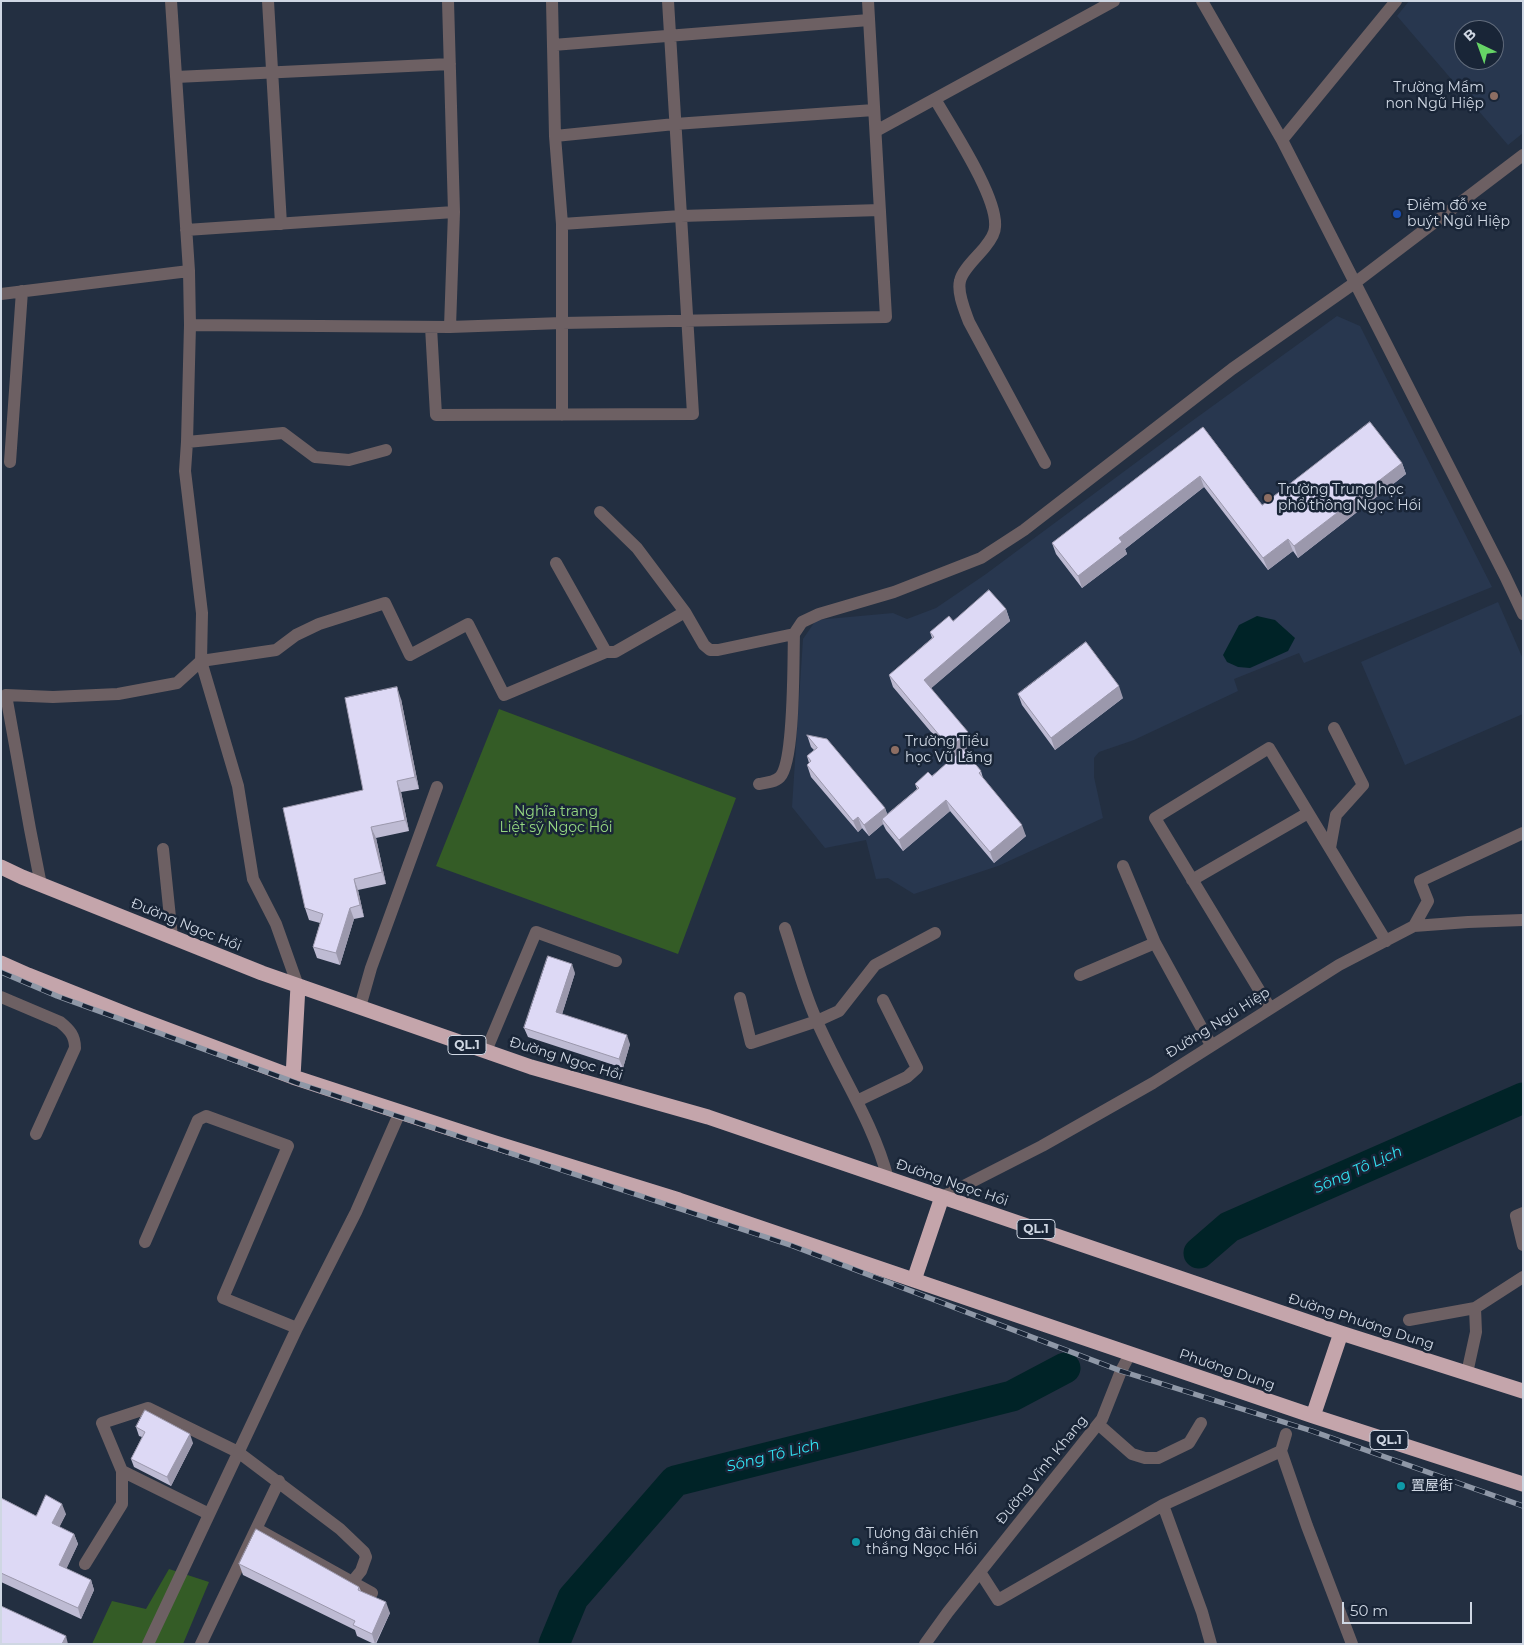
<!DOCTYPE html>
<meta charset="utf-8">
<style>
body{margin:0}
#map{position:relative;width:1524px;height:1645px;overflow:hidden;background:#232f41;font-family:Montserrat,sans-serif}
canvas{display:block}
.frame{position:absolute;inset:0;border:2px solid #cfd7e3;pointer-events:none}
.north{position:absolute;left:1454px;top:20px;width:50px;height:50px;box-sizing:border-box;background:#192537;border:1px solid #626c7c;border-radius:50%;rotate:318deg;font-size:14px;font-weight:700;line-height:20px;text-align:center;color:#cfd7e3}
.north::after{content:'';display:block;margin:auto;width:18px;height:22px;background:#66d466;clip-path:polygon(50% 0,100% 100%,50% 72%,0 100%)}
.scale{position:absolute;left:1342px;top:1602px;width:130px;height:22px;box-sizing:border-box;border:2px solid #cfd7e3;border-top:0;padding-left:6px;font-size:15px;line-height:18px;white-space:nowrap;color:#cfd7e3;-webkit-text-stroke:4px #192537;paint-order:stroke}
</style>
<div id="map">
<canvas width="1524" height="1645"></canvas>
<div class="frame"></div>
<div class="north">B</div>
<div class="scale">50 m</div>
</div>
<script>
const c = document.querySelector('canvas').getContext('2d');
c.lineJoin = 'round';
function fill(path, color) { c.fillStyle = color; c.fill(path, 'evenodd'); }
function strokePath(path, color, width, dash) { c.strokeStyle = color; c.lineWidth = width; c.lineCap = dash ? 'butt' : 'round'; c.setLineDash(dash || []); c.stroke(path); }
function write(font, color, halo, rows, align = 'center') {
  c.font = font + ' Montserrat,"Noto Sans SC",sans-serif'; c.lineWidth = 5; c.setLineDash([]); c.textBaseline = 'middle'; c.strokeStyle = halo; c.fillStyle = color; for (const [text, x, y, turn = 0] of rows) {
    c.save(); c.translate(x, y); c.rotate((+turn || 0) * Math.PI / 180); c.textAlign = isNaN(turn) ? turn : align; if (halo) c.strokeText(text, 0, 0); c.fillText(text, 0, 0); c.restore();
  }
}
fill(new Path2D(`
 M1409 1H1523V133L1508 145 1397 16ZM1464 30H1494V60H1464Z
 M1337 316 1360 326 1492 587 1304 663 1299 653 1234 679 1238 691 1134 740 1099 752 1094 758V777L1103 818 998 866 914 894 888 878 876 879 866 840 825 848 792 807 803 639 816 620 893 613 907 619 936 608 986 574 1192 421Z
 M1498 602 1523 659V714L1405 765 1361 662Z`), '#28374f');
fill(new Path2D(`
 M499 709 736 798 678 954 436 866Z
 M169 1569 209 1582 183 1644H92L112 1601 146 1609Z`), '#345c26');
fill(new Path2D(`
 M1257 616 1275 620 1295 638 1288 651 1250 668 1238 667 1227 662 1223 655 1239 625Z`), '#002327');
strokePath(new Path2D(`
 M1199 1253 1229 1227 1523 1098
 M554 1644 573 1598 675 1481 1012 1396 1065 1368`), '#002327', 31);
strokePath(new Path2D(`
 M171 1 189 271 190 325 187 442 185 471 202 613 201 661 238 786 253 879 276 924 298 986
 M268 1 281 224
 M448 1 454 212
 M552 1 555 136 562 224V415
 M1202 1 1282 140 1505 576 1523 614
 M553 45 869 20
 M176 77 450 64
 M935 99C951 127 998 197 995 227 995 233 989 242 985 247 978 256 962 270 960 281 957 293 965 311 969 322L1045 463
 M876 131 1114 1
 M555 136 675 124 874 110
 M1282 140 1396 1
 M562 224 681 216 880 210
 M186 230 454 212 450 327 190 325
 M1 294 189 271
 M431 327 436 415 693 414 668 1
 M450 327 562 323 886 317 868 1
 M187 442 283 433 315 457 349 460 386 450
 M10 462 22 291
 M600 512 637 548 685 612 704 645 710 650H718L794 634
 M556 563 606 652
 M759 784C766 783 775 782 780 777 795 761 793 660 794 634L802 622 819 614 894 592 981 558 1024 530 1232 369 1356 282 1523 155
 M1330 848 1336 815 1363 785 1334 728
 M163 849 172 937
 M1123 866 1155 943
 M1192 880 1308 813
 M41 885 30 829 6 695 53 697 118 694 177 683 201 661 276 650 296 635 319 624 385 603 410 655 468 624 504 695 606 652H615L685 612
 M1414 926 1428 901 1420 881 1523 833
 M785 928C795 958 803 990 816 1019 839 1073 873 1121 888 1179
 M1080 975 1155 943 1211 1045
 M1 997 60 1022C70 1030 75 1036 75 1048L36 1134
 M740 998 751 1043 817 1021 839 1011 875 965 935 933
 M360 1007 371 968 437 787
 M1270 1008 1155 818 1269 748 1386 941
 M486 1051 536 932 616 961
 M857 1101 907 1077 917 1068 883 1000
 M942 1197 1042 1146 1153 1083 1339 965 1414 926 1468 922 1523 920
 M1523 1213 1516 1216 1523 1245
 M145 1242 198 1120 206 1116 288 1146 223 1298 297 1328
 M1409 1320 1475 1308
 M1467 1373 1476 1332 1475 1308 1523 1277
 M1098 1424 1132 1454 1145 1458H1158L1189 1443 1201 1423
 M1286 1434 1281 1451 1307 1526 1352 1644
 M122 1471 209 1514
 M1163 1505 1202 1612 1211 1644
 M257 1529 372 1593
 M85 1564 122 1504V1471L102 1423 148 1408 238 1452 340 1529 364 1552 366 1557 361 1571 352 1582
 M980 1572 998 1600 1163 1505 1281 1451
 M148 1644 297 1328 356 1212 400 1112
 M201 1644 279 1481
 M925 1644 948 1612 1102 1419 1121 1371 1130 1354`), '#6d6063', 12);
strokePath(new Path2D(`
 M1 867 22 877 262 973 531 1067 708 1117 1341 1333 1523 1391
 M1 963 28 975 131 1016 293 1077 495 1143 679 1200 1313 1416 1523 1484
 M293 1077 298 986
 M914 1280 942 1197
 M1313 1416 1341 1333`), '#c4a5ab', 15);
const rail = new Path2D(`
 M1 972 57 996 297 1083 793 1246 1121 1371 1312 1431 1523 1506`);
strokePath(rail, '#8f98a7', 5.5);
strokePath(rail, '#192537', 4, [11]);
fill(new Path2D(`
 M1203 427 1262 505 1402 463 1406 474 1298 558 1293 551 1268 570 1204 487 1125 549 1127 554 1082 588 1056 554 1052 543Z
 M1006 609 1010 621 931 688 972 744 964 751 981 771 983 778 1026 836 994 863 950 811 903 851 886 830 883 824 869 836 862 828 858 832 811 777 807 765 809 763 807 756 814 750 811 747 807 735 885 808 887 814 917 789 915 784 932 776 953 758 893 687 889 675 932 638 930 632 953 621Z
 M1018 694 1123 698 1055 750 1022 705Z
 M401 699 419 789 401 792 409 831 376 838 386 884 358 890 364 917 354 919 340 965 317 958 313 947 320 923 309 920 305 908 363 790Z
 M575 973 562 1014 630 1044 623 1068 528 1037 524 1028Z
 M136 1427 193 1443 171 1486 134 1467 131 1459 142 1437 139 1436Z
 M1 1498 36 1516 66 1514 59 1527 74 1534 78 1544 66 1569 91 1580 94 1590 81 1619 1 1582Z
 M239 1564 359 1587 361 1591 390 1613 376 1644H374L357 1636 355 1630 243 1575Z`), '#bebbd3');
fill(new Path2D(`
 M1402 463 1406 474 1298 558 1294 546Z
 M1200 476 1204 487 1125 549 1127 554 1082 588 1078 576 1119 538Z
 M1288 539 1293 551 1268 570 1263 558Z
 M1006 609 1010 621 928 691 924 680Z
 M1119 686 1123 698 1055 750 1051 738Z
 M397 687 401 699 419 789 415 777Z
 M968 732 972 744 954 759 950 748Z
 M397 781 401 792 409 831 405 820Z
 M946 800 950 811 903 851 899 840Z
 M885 808 889 819H882L883 824 869 836 864 825Z
 M858 817 862 828 858 832 853 821Z
 M1022 825 1026 836 994 863 990 852Z
 M371 827 376 838 386 884 382 872Z
 M354 879 358 890 364 917 360 905Z
 M350 908 354 919 340 965 336 953Z
 M572 964 575 973 560 1021 556 1012Z
 M627 1035 630 1044 623 1068 619 1059Z
 M190 1434 193 1443 171 1486 167 1477Z
 M62 1504 66 1514 56 1534 52 1523Z
 M74 1534 78 1544 63 1576 59 1565Z
 M91 1580 94 1590 81 1619 78 1608Z
 M386 1602 390 1613 375 1644 372 1634Z
 M66 1636 68 1644H62Z`), '#9b98ac');
const building = new Path2D(`
 M1370 422 1402 463 1294 546 1288 539 1263 558 1200 476 1119 538 1122 542 1078 576 1052 543 1203 427 1262 505Z
 M989 590 1006 609 924 680 968 732 950 748 889 675 934 637 930 632 949 616 953 621Z
 M1086 642 1119 686 1051 738 1018 694Z
 M397 687 415 777 397 781 405 820 371 827 382 872 354 879 360 905 350 908 336 953 313 947 323 914 305 908 283 808 363 790 345 698Z
 M807 735 827 739 885 808 864 825 858 817 853 821 807 765 811 761 807 756 817 748Z
 M963 749 981 771 979 773 1022 825 990 852 946 800 899 840 882 819 919 788 915 784 928 772 932 776Z
 M548 956 572 964 556 1012 627 1035 619 1059 524 1028Z
 M145 1410 190 1434 167 1477 131 1459 145 1432 136 1427Z
 M46 1495 62 1504 52 1523 74 1534 59 1565 91 1580 78 1608 1 1573V1498L36 1516Z
 M256 1529 359 1587 358 1590 386 1602 372 1634 353 1625 355 1621 239 1564Z
 M1 1606 66 1636 62 1644H1Z`);
fill(building, '#ddd9f5');
strokePath(building, '#9b98ac', 1);
for (const [x, y, r, color] of [
 [1494,96,5,"#8d6e63"],
 [1397,214,5,"#1a4fb4"],
 [1268,498,5,"#8d6e63"],
 [895,750,5,"#8d6e63"],
 [1401,1486,5,"#0f9aa8"],
 [856,1542,5,"#0f9aa8"]
]) { const dot = new Path2D(); dot.arc(x, y, r, 0, 2 * Math.PI); c.fillStyle = color; c.fill(dot); strokePath(dot, '#192537', 2); }
for (const [x, y, w] of [
 [467,1045,38],
 [1036,1229,38],
 [1389,1440,38]
]) { const box = new Path2D(); box.roundRect(x - w / 2, y - 9.5, w, 19, 4); c.fillStyle = '#192537'; c.fill(box); strokePath(box, '#cfd7e3', 1); }
write('bold 12px', '#cfd7e3', null, [
 ["QL.1",467,1045],
 ["QL.1",1036,1229],
 ["QL.1",1389,1440]
]);
write('14px', '#cfd7e3', '#192537', [
 ["Trường Mầm",1484,88,"right"],
 ["non Ngũ Hiệp",1484,104,"right"],
 ["Điểm đỗ xe",1407,206],
 ["buýt Ngũ Hiệp",1407,222],
 ["Trường Trung học",1278,490],
 ["phổ thông Ngọc Hồi",1278,506],
 ["Trường Tiểu",905,742],
 ["học Vũ Lăng",905,758],
 ["置屋街",1411,1486],
 ["Tượng đài chiến",866,1534],
 ["thắng Ngọc Hồi",866,1550]
], 'left');
write('14px', '#96d881', '#192537', [
 ["Nghĩa trang",556,812],
 ["Liệt sỹ Ngọc Hồi",556,828]
]);
write('14px', '#cfd7e3', '#192537', [
 ["Đường Ngọc Hồi",186,925,22],
 ["Đường Ngũ Hiệp",1218,1023,-32],
 ["Đường Ngọc Hồi",566,1059,17],
 ["Đường Ngọc Hồi",952,1183,19],
 ["Đường Phương Dung",1361,1322,18],
 ["Phương Dung",1227,1370,19],
 ["Đường Vĩnh Khang",1042,1470,-51]
]);
write('italic 15px', '#32e2f4', '#192537', [
 ["Sông Tô Lịch",1358,1170,-24],
 ["Sông Tô Lịch",773,1456,-14]
]);
</script>
